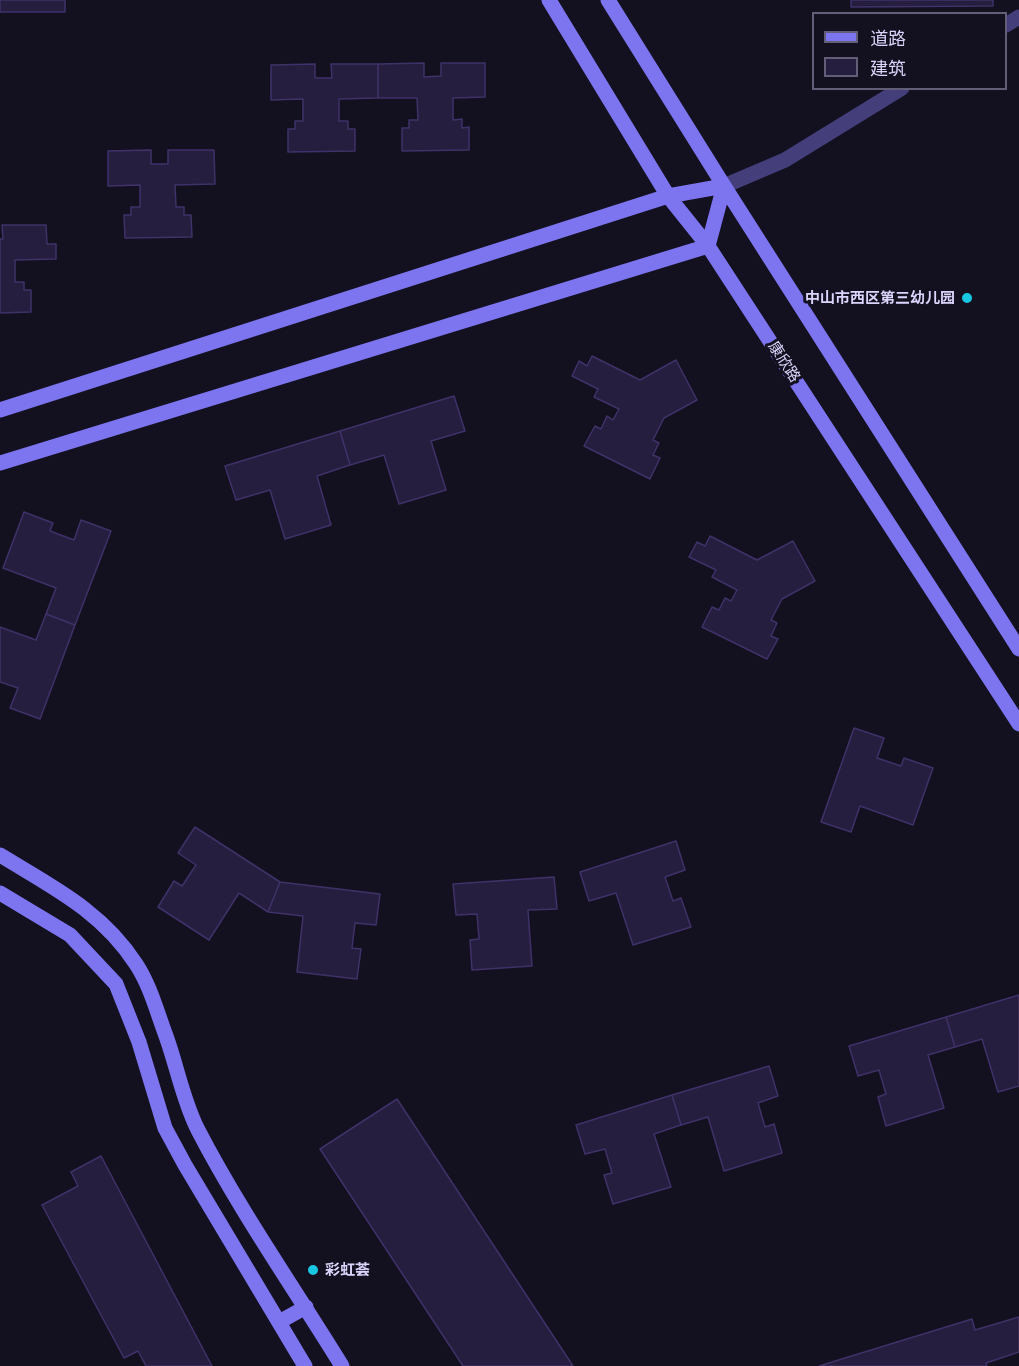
<!DOCTYPE html>
<meta charset="utf-8">
<style>
body{margin:0}
#map{position:relative;width:1019px;height:1366px;overflow:hidden;background:#131020;font-family:Raleway,"Noto Sans SC",sans-serif}
canvas{display:block}
.legend{position:absolute;left:812px;top:12px;width:195px;height:78px;box-sizing:border-box;background:#131020;border:2px solid #635e77;margin:0;padding:8px 10px;list-style:none;font-size:18px;color:#dad4fa}
.legend li{display:flex;align-items:center;gap:12px;height:30px}
.legend b{width:30px;border:2px solid #635e77}
</style>
<div id="map">
<canvas width="1019" height="1366"></canvas>
<ul class="legend">
<li><b style="height:8px;background:#7d75f0"></b>道路</li>
<li><b style="height:16px;background:#261e3f"></b>建筑</li>
</ul>
</div>
<script>
const c = document.querySelector('canvas').getContext('2d');
c.lineJoin = 'round';
function fill(path, color) { c.fillStyle = color; c.fill(path, 'evenodd'); }
function strokePath(path, color, width, dash) { c.strokeStyle = color; c.lineWidth = width; c.lineCap = dash ? 'butt' : 'round'; c.setLineDash(dash || []); c.stroke(path); }
function write(font, color, halo, rows, align = 'center') {
  c.font = font + ' Raleway,"Noto Sans SC",sans-serif'; c.lineWidth = 6; c.setLineDash([]); c.textBaseline = 'middle'; c.strokeStyle = halo; c.fillStyle = color; for (const [text, x, y, turn = 0] of rows) {
    c.save(); c.translate(x, y); c.rotate((+turn || 0) * Math.PI / 180); c.textAlign = isNaN(turn) ? turn : align; if (halo) c.strokeText(text, 0, 0); c.fillText(text, 0, 0); c.restore();
  }
}
const building = new Path2D(`
 M0 0H65V12H0Z
 M851 0H993V6L851 7Z
 M424 63V77L441 76V63H485V97L453 98V120L462 119V128L469 127V150L402 151V128H409V120H418L417 98H378V64Z
 M315 64V78H332L331 64H378V98L339 99V121H348V129H355V151L288 152V129H295V121H303V99L271 100V65Z
 M151 150V164H168V150H214L215 184 175 185 176 207H184V215H191L192 237 125 238 124 215H131V207H140V185L108 186V151Z
 M2 225H46L47 244H56V259L15 260V282H24V290H31V312L0 313V239H3Z
 M592 356 640 380 676 360 697 400 664 418 653 440 659 443 653 455 660 458 650 479 584 446 595 426 601 429 607 416 613 420 619 409 594 397 598 389 572 376 579 361 587 366Z
 M454 396 465 431 431 441 446 490 399 504 384 455 350 465 340 431Z
 M340 431 350 465 317 476 331 525 285 539 270 490 236 500 225 466Z
 M24 512 53 523 50 531 74 540 81 520 111 531 75 625 46 614 56 588 3 568Z
 M710 536 757 560 793 541 815 581 782 599 771 620 777 623 771 636 778 639 767 659 702 627 712 607 719 610 725 598 731 601 737 590 712 577 716 570 689 557 697 542 705 546Z
 M46 614 75 625 40 719 10 708 18 688 0 682V627L36 640Z
 M854 728 884 738 877 758 901 766 904 758 933 768 913 825 860 806 851 832 821 822Z
 M195 827 280 882 268 912 239 893 209 940 158 907 174 881 182 886 196 865 178 853Z
 M676 841 685 870 665 877 673 901 681 898 691 927 633 945 616 893 589 901 580 872Z
 M554 877 557 909 528 910 532 966 472 970 470 940 479 939 477 914 456 915 453 884Z
 M280 882 380 894 376 925 355 923 352 948 361 949 357 979 297 972 303 916 268 912Z
 M1019 995V1086L998 1092 982 1039 955 1047 946 1017Z
 M946 1017 955 1047 928 1055 944 1108 886 1126 878 1097 886 1094 879 1070 858 1076 849 1046Z
 M769 1066 778 1096 758 1103 765 1127 774 1124 782 1153 724 1171 708 1117 681 1125 672 1095Z
 M672 1095 681 1125 654 1134 671 1187 613 1204 604 1175 612 1173 605 1149 585 1154 576 1125Z
 M397 1099 573 1366H463L320 1149Z
 M101 1156 212 1366H146L138 1351 124 1358 42 1205 78 1186 71 1172Z
 M1019 1317V1352L986 1363 987 1366H819L972 1319 975 1330Z`);
fill(building, '#261e3f');
strokePath(building, '#3f3269', 1.5);
strokePath(new Path2D(`
 M1006 25 1019 17
 M724 186 785 160 902 88`), '#443f7b', 15);
strokePath(new Path2D(`
 M549 0 668 196 708 246 1019 724
 M608 0 724 186 1019 649
 M0 410 668 196 724 186 708 246 0 463
 M0 855C52 887 102 911 136 964 150 985 157 1012 166 1036 177 1066 183 1101 198 1130 240 1211 294 1288 342 1366
 M0 893 70 935 116 984 139 1042 165 1128 185 1165 305 1366
 M279 1322 306 1307`), '#7d75f0', 15);
for (const [x, y, r, color] of [
 [967,298,6,"#18c6e2"],
 [313,1270,6,"#18c6e2"]
]) { const dot = new Path2D(); dot.arc(x, y, r, 0, 2 * Math.PI); c.fillStyle = color; c.fill(dot); strokePath(dot, '#131020', 2); }
write('bold 15px', '#dad4fa', '#131020', [
 ["中山市西区第三幼儿园",955,298],
 ["彩虹荟",325,1270,"left"]
], 'right');
write('15px', '#dad4fa', '#131020', [
 ["康欣路",784,362,57]
]);
</script>
